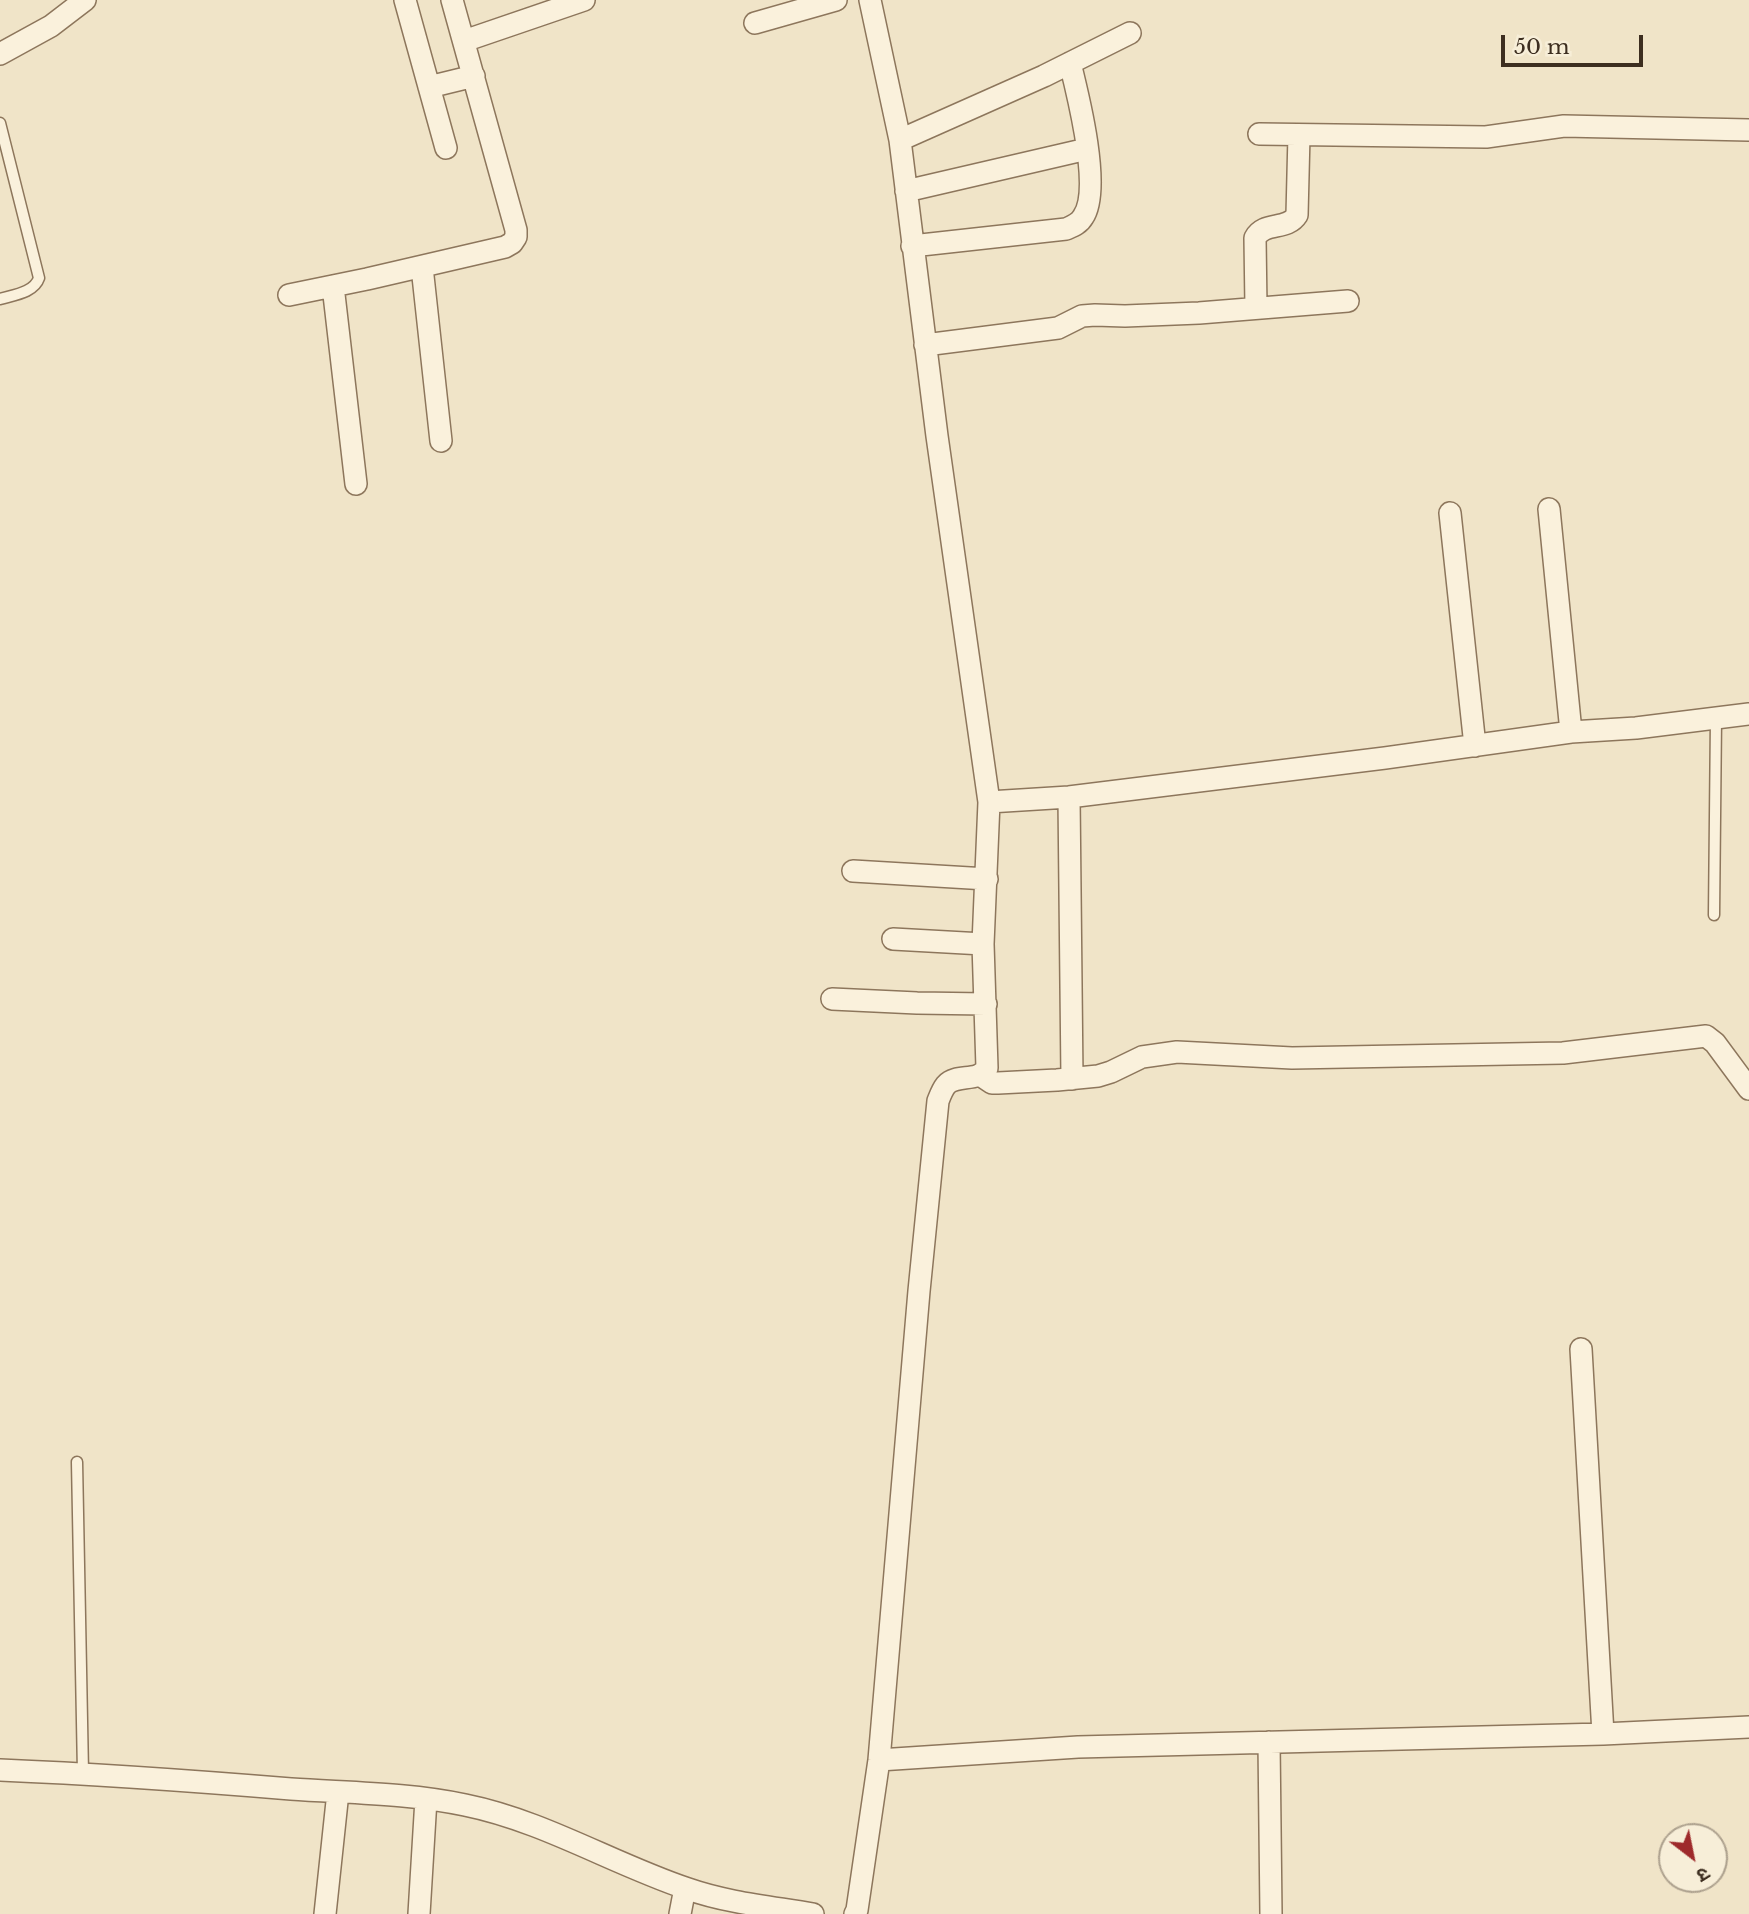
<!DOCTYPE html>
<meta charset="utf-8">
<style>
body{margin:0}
#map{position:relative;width:1749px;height:1914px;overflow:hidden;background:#f0e4c8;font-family:"Libre Baskerville","Noto Sans Devanagari",serif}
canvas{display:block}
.north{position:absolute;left:1658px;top:1823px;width:70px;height:70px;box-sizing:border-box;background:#f7eed8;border:2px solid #ada18e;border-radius:50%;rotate:148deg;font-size:19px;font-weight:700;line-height:28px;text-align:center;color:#3d2e20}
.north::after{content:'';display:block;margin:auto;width:24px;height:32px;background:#9e2a2b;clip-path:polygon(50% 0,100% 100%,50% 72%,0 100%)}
.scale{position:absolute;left:1501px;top:35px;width:142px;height:32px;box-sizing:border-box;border:4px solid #3d2e20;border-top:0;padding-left:9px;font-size:21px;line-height:24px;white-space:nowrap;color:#3d2e20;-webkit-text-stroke:5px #f7eed8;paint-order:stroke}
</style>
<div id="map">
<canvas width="1749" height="1914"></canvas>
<div class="north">उ</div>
<div class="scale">50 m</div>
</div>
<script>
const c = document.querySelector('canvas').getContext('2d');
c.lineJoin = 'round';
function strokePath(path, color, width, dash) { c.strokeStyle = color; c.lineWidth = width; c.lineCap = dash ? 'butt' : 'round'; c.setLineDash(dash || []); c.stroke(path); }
const lane = new Path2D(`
 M0 123 39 278C34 293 13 295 0 299
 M1714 915 1716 718
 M77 1462 83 1773`);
const street = new Path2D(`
 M405 0 446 148
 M755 23 836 0
 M464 41 584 0
 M0 54 51 26 85 0
 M429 87 474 76
 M1259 134 1486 137 1564 126 1749 130
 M900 140 1044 76 1130 33
 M906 191 1087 149
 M912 246 1066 229C1073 226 1079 224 1083 217 1102 190 1078 95 1070 63
 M422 267 441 441
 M333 286 356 484
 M289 295 367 279 505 247 512 243 516 237V230L452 0
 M1256 308 1255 238C1264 221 1287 231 1297 215L1299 135
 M925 345 1058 328 1082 316 1095 315 1125 316 1199 313 1348 301
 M1549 509 1571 732
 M1450 513 1475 746
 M1069 797 1072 1079
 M989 802 1069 797 1385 758 1571 732 1636 728 1749 714
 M853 871 987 879
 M893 939 983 944
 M832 999 917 1003 986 1004
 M980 1075 992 1083H998L1057 1080 1098 1076 1111 1072 1142 1057 1177 1052 1292 1058 1563 1053 1706 1036 1715 1043 1749 1089
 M1581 1349 1603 1734
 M1269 1742 1271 1914
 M879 1760 1078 1747 1603 1734 1749 1727
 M0 1770C97 1774 194 1781 291 1789 349 1793 409 1793 465 1805 544 1821 613 1864 688 1889 728 1903 772 1907 813 1914
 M325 1914 338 1792
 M419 1914 426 1799
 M680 1914 685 1888
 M855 1914 857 1910 879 1760 919 1291 938 1101C940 1096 942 1090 946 1085 957 1073 978 1083 987 1068L983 944 989 802 937 436 900 140 870 0`);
strokePath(lane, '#8d765c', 13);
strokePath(street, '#8d765c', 24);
strokePath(lane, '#faf1dc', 10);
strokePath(street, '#faf1dc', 21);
</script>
